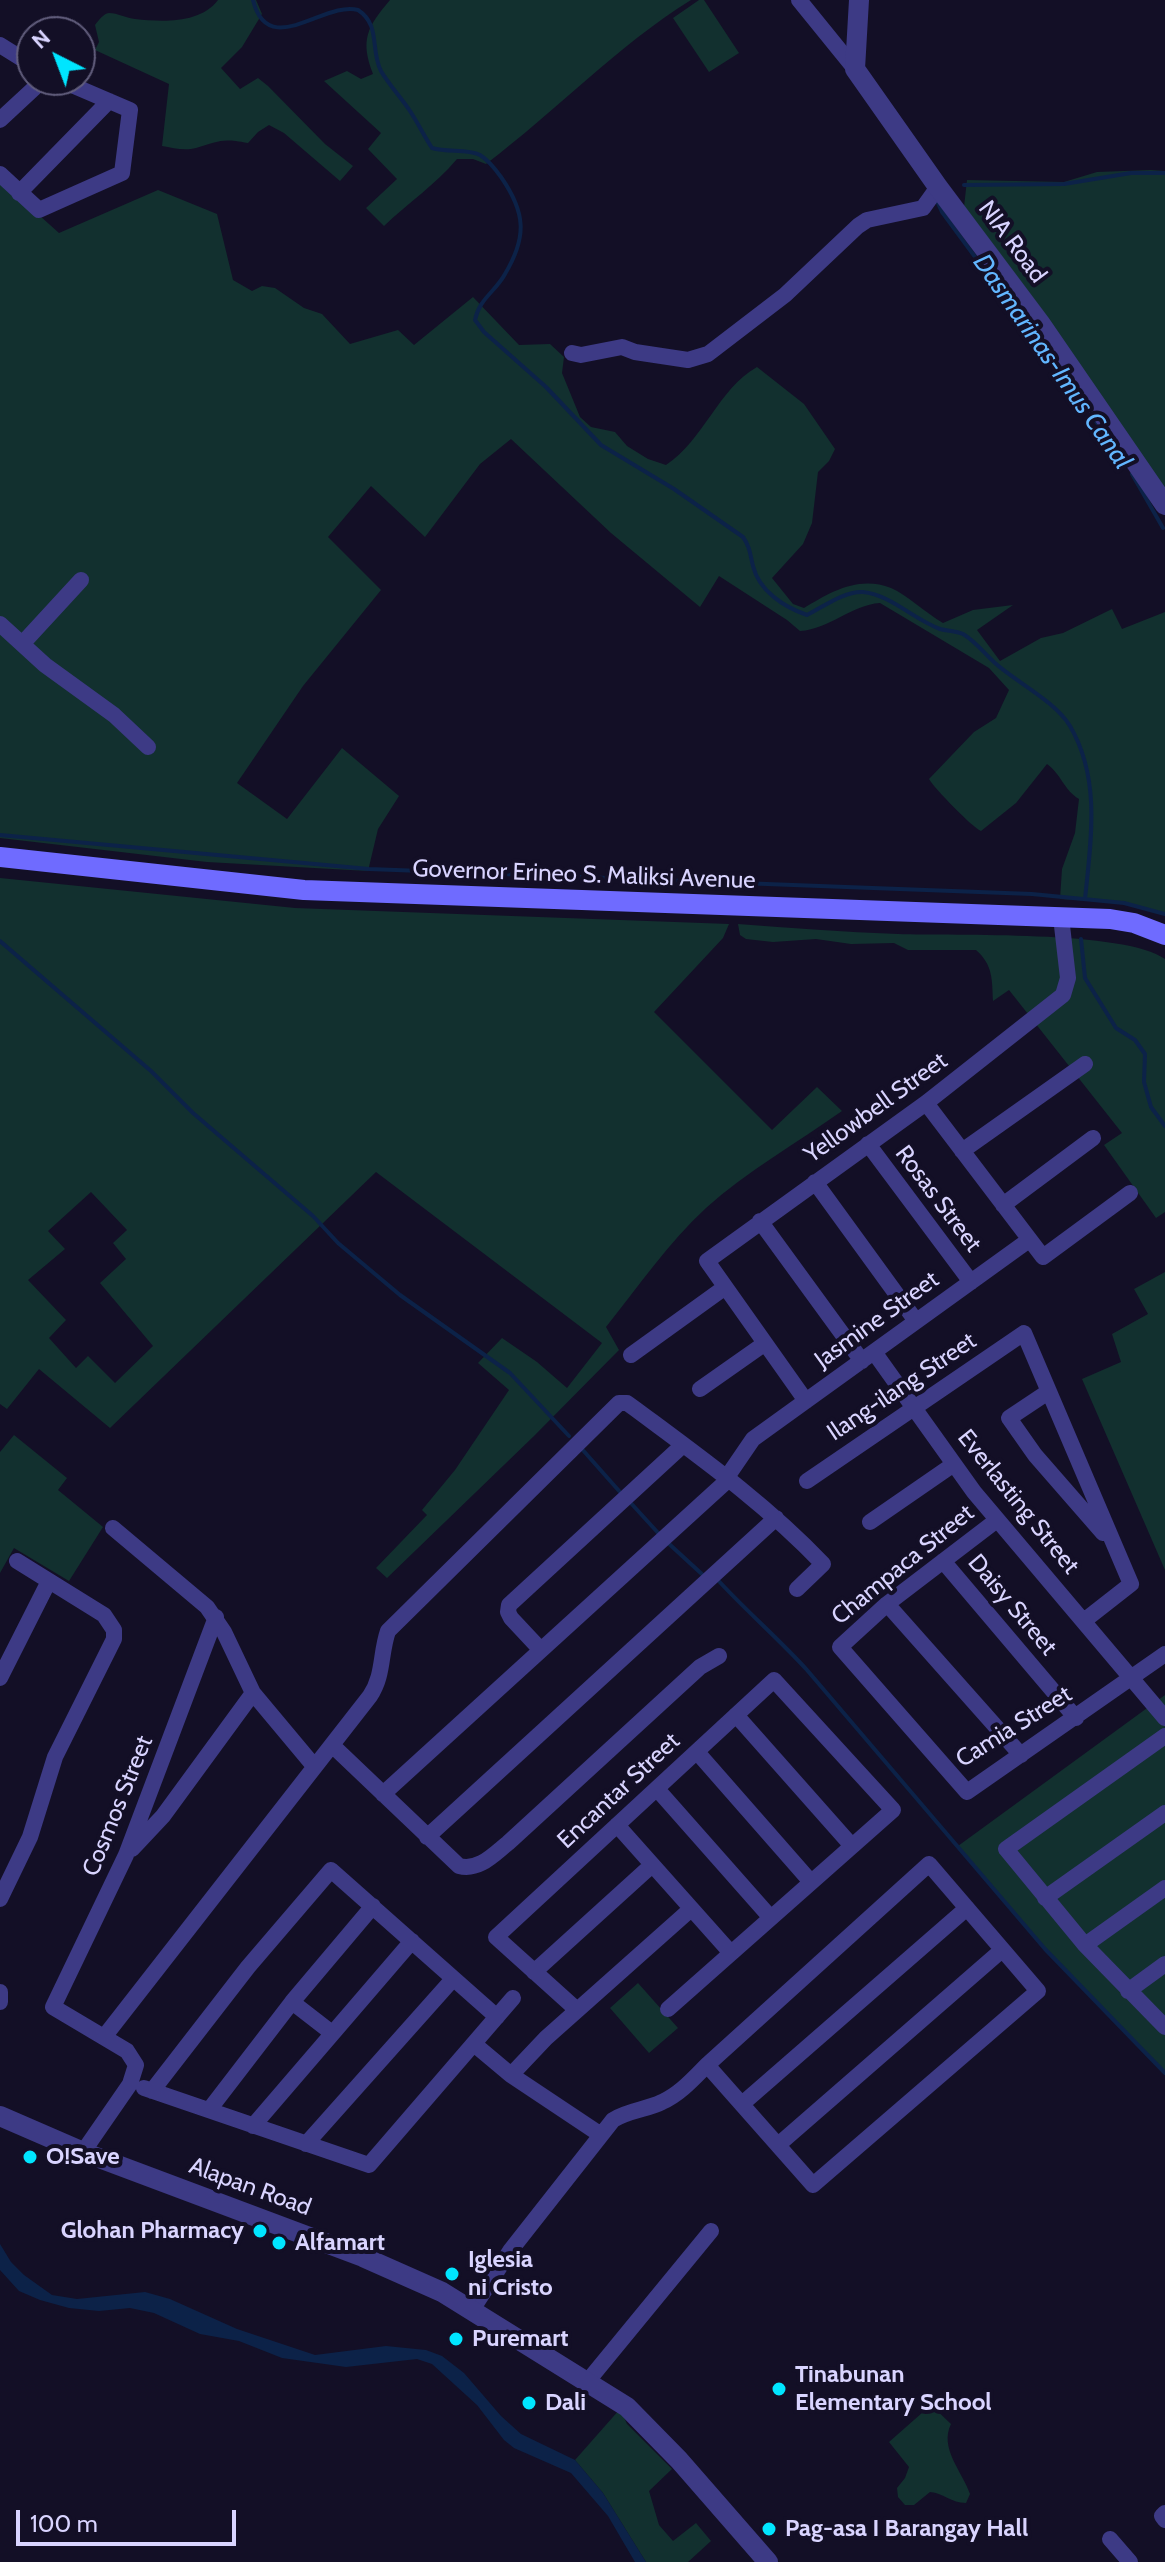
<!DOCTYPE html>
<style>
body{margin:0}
#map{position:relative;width:1165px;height:2562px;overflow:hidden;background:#130f26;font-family:Cabin,sans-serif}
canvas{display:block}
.north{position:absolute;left:16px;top:16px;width:80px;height:80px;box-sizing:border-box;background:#130f26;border:2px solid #625e7d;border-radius:50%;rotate:318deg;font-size:22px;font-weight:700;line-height:32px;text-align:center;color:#d9d4ff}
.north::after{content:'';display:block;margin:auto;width:28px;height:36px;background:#00e5ff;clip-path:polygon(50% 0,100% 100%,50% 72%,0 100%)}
.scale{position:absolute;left:16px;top:2510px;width:220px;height:36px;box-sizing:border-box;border:4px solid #d9d4ff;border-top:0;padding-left:10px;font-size:24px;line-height:28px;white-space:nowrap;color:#d9d4ff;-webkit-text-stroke:6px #130f26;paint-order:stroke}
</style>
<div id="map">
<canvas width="1165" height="2562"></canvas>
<div class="north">N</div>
<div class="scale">100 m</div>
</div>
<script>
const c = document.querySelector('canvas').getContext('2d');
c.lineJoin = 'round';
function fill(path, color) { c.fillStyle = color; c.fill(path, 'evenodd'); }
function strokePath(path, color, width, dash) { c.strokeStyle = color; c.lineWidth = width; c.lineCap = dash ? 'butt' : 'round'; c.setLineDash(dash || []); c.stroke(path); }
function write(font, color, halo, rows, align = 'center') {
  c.font = font + ' Cabin,sans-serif'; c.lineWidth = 8; c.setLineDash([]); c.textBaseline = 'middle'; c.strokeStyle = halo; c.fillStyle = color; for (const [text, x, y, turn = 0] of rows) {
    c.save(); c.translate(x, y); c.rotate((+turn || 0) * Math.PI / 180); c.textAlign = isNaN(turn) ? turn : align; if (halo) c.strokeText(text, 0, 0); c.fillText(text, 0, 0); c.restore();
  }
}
fill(new Path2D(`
 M218 0H256L262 14 242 47 221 68 240 89 258 78 268 86 325 144 353 166 340 181 284 133 269 125 258 132 248 143C220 138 221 141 196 148 185 151 173 148 162 146L169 84 95 50 99 42 95 25C99 20 103 14 109 13 117 13 127 18 135 19 162 22 200 24 218 0Z
 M390 0H691C617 46 556 111 486 164L473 159H457C435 185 408 203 384 226L366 208 397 179 368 149 381 133 324 81 347 71 361 79 373 74C360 40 367 27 390 0Z
 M699 0H704L739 53 709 72 673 18Z
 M1151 170 1165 171V494L964 207 967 180 1064 182 1097 172Z
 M0 180 59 233 158 190 217 214 233 280 252 291 262 286 275 288 304 308 322 314 350 344 398 330 414 345 473 297 519 345 550 344 564 357 562 373 580 417 591 427 615 432 627 446 648 459 666 465C704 440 718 389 757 367L804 404 835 449 829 461 818 472 812 523 803 544 772 578 793 604 804 608C830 592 859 575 891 588 907 595 926 613 943 623L973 610 1013 605 977 630 1000 661 1041 638 1063 633 1112 609 1122 629 1165 612V914L1124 903 1060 899 1062 869 1075 833 1079 799C1064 790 1061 774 1047 764L1016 803 981 831C973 828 934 788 929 779L974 732 996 718 1009 690 989 668 880 603C851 605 830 629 800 631L787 620 719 576 700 607 611 533 511 439 480 464 425 537 371 486 328 537 381 590 303 686 237 783 287 819 342 748 399 796 378 829 368 871 207 862 0 838Z
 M0 878 295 908 729 924 723 938 654 1012 772 1130 817 1087 842 1111C797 1143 747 1171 706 1208 668 1243 638 1287 606 1327L619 1350 534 1436 387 1578 376 1568 427 1515 422 1510 455 1470 509 1390 478 1363 502 1338 537 1362 567 1388 602 1343 376 1172 110 1428 39 1369 7 1409 0 1404ZM91 1192 127 1230 113 1243 126 1259 100 1283 153 1346 115 1383 88 1356 76 1368 49 1338 66 1320 28 1280 65 1249 48 1231Z
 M738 924C791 928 844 932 898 934 954 936 1125 930 1165 959V1212L1156 1218 1104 1145 1122 1133 1009 990 993 1001C992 979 993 965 976 950H908L894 943 851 944 816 939 773 942 746 939 740 935Z
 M1165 1272V1570L1082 1379 1121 1362 1112 1334 1148 1314 1134 1289Z
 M14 1435 67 1478 58 1490 103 1527 69 1581 14 1548 0 1573V1452Z
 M1165 1695V2073C1091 2001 1024 1925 958 1846Z
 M638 1983 678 2028 649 2053 610 2008Z
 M931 2405 951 2424C939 2448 962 2471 970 2494L966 2503C951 2503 944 2493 930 2492L914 2505H905L898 2497 897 2488 905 2478 909 2467 889 2442Z
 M620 2409 627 2424 672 2469 649 2491 659 2525 673 2541 696 2523 711 2541 688 2562H646L603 2493 575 2460Z`), '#12302f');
fill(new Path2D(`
 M0 2244 11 2262 24 2275 52 2295 77 2299 145 2292 170 2299 237 2329 315 2355 386 2346 426 2350 442 2356 464 2373 501 2416 521 2434 575 2460 603 2493 646 2562H635L608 2516 571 2473 514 2448 504 2440 477 2405 432 2364 417 2359 346 2367 282 2358 239 2341 200 2334 154 2313 130 2308 99 2311 69 2308 40 2300 19 2291 0 2270Z`), '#0c2248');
strokePath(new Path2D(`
 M253 0C268 61 325 0 358 10 381 25 370 50 381 71 389 85 401 97 410 111 418 123 424 136 432 148 448 153 467 148 480 155 488 160 496 170 501 177 526 213 527 237 505 274 496 291 479 299 475 320L484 332 546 387 601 445 674 489 743 537C750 547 750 554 753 566 759 591 784 607 807 615 823 607 844 591 863 592 891 595 913 619 940 629 947 631 956 631 963 634 975 641 985 654 995 663 1016 682 1055 701 1070 726 1101 779 1091 840 1085 899
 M964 185 1064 184 1131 173H1165
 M936 199 942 212 1098 424
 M1132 474 1163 528
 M0 835 369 869 1032 894 1124 903 1165 914
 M1081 939 1085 978 1116 1028 1135 1040 1145 1054 1144 1082 1151 1107 1165 1126
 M0 941 151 1071 193 1113 313 1216 338 1243 400 1295 510 1373 569 1436
 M581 1448 620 1492
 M629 1501 660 1535
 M667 1542 704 1576
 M716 1578C745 1610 778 1638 807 1670L1045 1949 1165 2073`), '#0c2248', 4);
strokePath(new Path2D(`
 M799 0 855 69
 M0 45 32 65
 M0 120 43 80
 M0 174 39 210 122 173 130 110 60 80
 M19 193 109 101
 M572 353 581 355 622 347 635 352 688 360 708 354 785 295 858 226 867 220 923 208 938 187
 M0 624 45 665 114 715 148 747
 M23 643 81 580
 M926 1103 1043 1257 1130 1193
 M868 1144 971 1282
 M962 1151 1085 1064
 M815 1182 916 1321
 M1003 1205 1093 1138
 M760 1221 862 1361
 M874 1352 974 1492 1165 1718
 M631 1355 724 1288
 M700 1389 764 1344
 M1048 1392 1009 1418 1035 1455 1103 1533
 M806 1401 707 1261 926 1103 1063 995 1068 978 1061 917
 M727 1477 753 1439 1029 1240
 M807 1481 1024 1333 1131 1584 1085 1620
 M997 1520 887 1604 840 1647 967 1792 1165 1654
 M870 1522 954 1464
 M113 1528 207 1607 224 1632 253 1693 314 1766
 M943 1561 1076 1718
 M887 1604 1021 1755
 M540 1649 511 1618 508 1612 509 1605 683 1445
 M0 1678 49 1581
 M736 1715 852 1846
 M1165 1736 1006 1849 1085 1945 1165 2027
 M332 1745 459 1866C479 1871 493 1855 508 1843L700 1667 719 1656
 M697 1752 811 1882
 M657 1789 771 1918
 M383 1794 729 1479
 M617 1825 731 1953
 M427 1837 776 1518
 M132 1849 163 1816 253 1693
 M1045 1898 1165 1813
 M0 1899 30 1837 55 1757 114 1639V1630L104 1615 17 1561
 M1085 1945 1165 1888
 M534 1972 652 1865
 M1128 1991 1165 1964
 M0 1992V2002
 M292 2002 332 2033
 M577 2010 496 1937 774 1680 893 1810 668 2009
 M104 2037 370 1696C384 1675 380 1654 388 1631L619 1403H627L634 1408C700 1457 766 1504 823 1564L797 1589
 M474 2044 511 2075 601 2135
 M511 2075 546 2038 691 1909
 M144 2088 369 2165 513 1998
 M152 2091 248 1967 331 1870 497 2017
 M742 2104 967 1908
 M209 2110 292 2002 373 1906
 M253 2126 412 1941
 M306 2144 453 1979
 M778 2145 1002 1950
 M83 2152 130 2084 136 2065 127 2051 53 2007 126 1855 216 1617
 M472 2310 510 2251 613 2120C629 2110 646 2110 662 2102 680 2094 694 2078 707 2065L929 1864 1038 1991 813 2185 707 2065
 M587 2382 711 2231
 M1165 2513 1162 2516 1165 2520
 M1110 2539 1130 2562`), '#3d3a85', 16);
strokePath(new Path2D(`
 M859 0 855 69 938 187 1040 323 1165 505
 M0 2116 83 2152 363 2257 442 2292 627 2407 679 2460 768 2562`), '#3d3a85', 20);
strokePath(new Path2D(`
 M0 857 304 890 1110 919 1134 923 1165 935`), '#6f6bff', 20);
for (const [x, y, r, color] of [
 [30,2157,8,"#00e5ff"],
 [260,2231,8,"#00e5ff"],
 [279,2243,8,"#00e5ff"],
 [452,2274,8,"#00e5ff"],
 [456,2339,8,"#00e5ff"],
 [779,2389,8,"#00e5ff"],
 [529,2403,8,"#00e5ff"],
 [769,2529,8,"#00e5ff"]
]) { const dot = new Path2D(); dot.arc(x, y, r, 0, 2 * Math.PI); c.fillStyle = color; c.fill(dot); strokePath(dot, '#130f26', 3); }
write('24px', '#d9d4ff', '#130f26', [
 ["NIA Road",1012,242,53],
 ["Governor Erineo S. Maliksi Avenue",584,875,2],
 ["Yellowbell Street",876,1108,-36],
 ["Rosas Street",938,1199,53],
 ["Jasmine Street",877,1320,-36],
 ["Ilang-ilang Street",902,1387,-34],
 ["Everlasting Street",1018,1502,51],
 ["Champaca Street",903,1565,-39],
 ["Daisy Street",1012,1605,50],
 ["Camia Street",1014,1727,-32],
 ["Encantar Street",619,1791,-43],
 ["Cosmos Street",118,1806,-68],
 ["Alapan Road",250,2187,20]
]);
write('bold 24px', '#d9d4ff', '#130f26', [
 ["O!Save",46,2157],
 ["Glohan Pharmacy",244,2231,"right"],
 ["Alfamart",295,2243],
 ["Iglesia",468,2260],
 ["ni Cristo",468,2288],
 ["Puremart",472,2339],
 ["Tinabunan",795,2375],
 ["Elementary School",795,2403],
 ["Dali",545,2403],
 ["Pag-asa I Barangay Hall",785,2529]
], 'left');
write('italic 26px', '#62b6ff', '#130f26', [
 ["Dasmarinas-Imus Canal",1052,362,55]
]);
</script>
